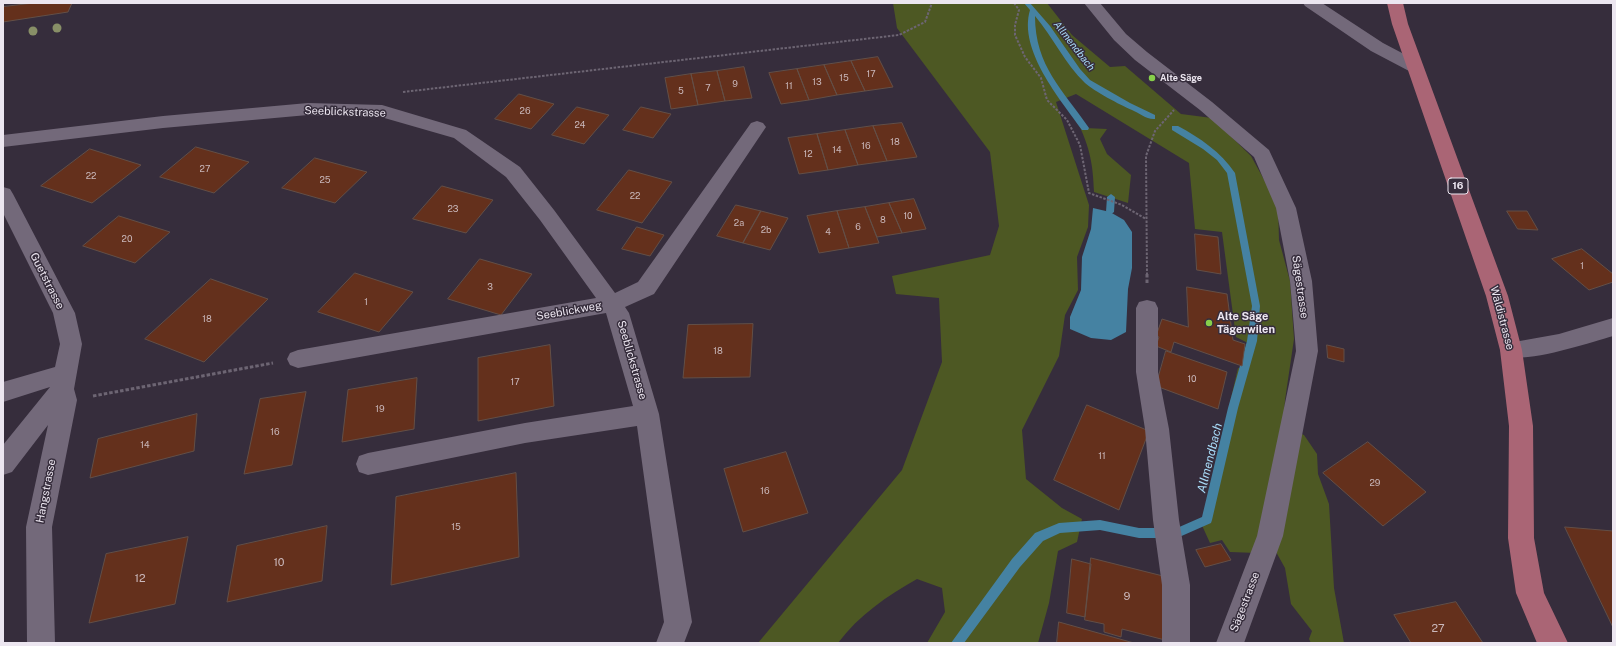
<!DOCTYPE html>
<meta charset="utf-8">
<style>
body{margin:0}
#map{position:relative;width:1616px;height:646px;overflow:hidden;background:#362d3c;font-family:"Public Sans",sans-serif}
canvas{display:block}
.frame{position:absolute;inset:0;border:4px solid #ece6f0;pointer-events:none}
</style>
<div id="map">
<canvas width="1616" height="646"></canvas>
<div class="frame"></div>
</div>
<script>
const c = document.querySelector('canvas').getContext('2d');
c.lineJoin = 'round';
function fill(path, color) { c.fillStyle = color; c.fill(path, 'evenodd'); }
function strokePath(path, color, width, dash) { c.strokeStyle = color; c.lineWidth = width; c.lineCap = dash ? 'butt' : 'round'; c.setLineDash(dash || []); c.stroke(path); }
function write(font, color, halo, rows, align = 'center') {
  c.font = font + ' "Public Sans",sans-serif'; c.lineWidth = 3; c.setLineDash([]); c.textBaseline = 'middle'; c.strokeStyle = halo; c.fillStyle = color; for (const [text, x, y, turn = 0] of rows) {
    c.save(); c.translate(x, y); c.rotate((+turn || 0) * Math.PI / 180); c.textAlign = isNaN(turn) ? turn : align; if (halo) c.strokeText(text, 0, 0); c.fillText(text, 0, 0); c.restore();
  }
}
fill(new Path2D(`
 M893 3H1047L1072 35 1110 67 1125 66 1181 114 1212 118 1251 156 1278 205 1279 240 1290 281 1294 339 1285 400 1283 426 1304 435 1317 454 1318 474 1329 504 1334 588 1344 643H1311L1309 639 1312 631 1291 604 1285 568 1275 550 1257 553 1230 552 1222 540 1210 543 1200 521 1215 504 1225 424 1238 368 1246 369 1248 343 1236 337 1222 232 1195 229 1189 163 1076 94 1056 102 1089 205 1088 227 1077 257 1078 290 1065 315 1059 356 1022 430 1026 479 1062 508 1082 519 1077 542 1058 551 1049 603 1038 643H927L945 612 942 588 917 579C887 596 859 615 838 643H758L902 470 942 362 939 298 896 294 892 276 990 255 999 226 990 152 897 28Z
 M1078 123 1085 128 1107 129 1100 139 1107 154 1131 175 1128 203 1094 192C1093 164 1090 148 1078 123Z`), '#4d5823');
fill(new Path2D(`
 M1093 208 1110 212 1124 220 1132 232V268L1128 289 1126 332 1111 340 1091 338 1070 329V317L1081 290 1082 257 1091 229Z`), '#4582a2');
fill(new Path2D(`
 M1024 3H1030L1050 26 1080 69 1090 80 1130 103 1155 115V119C1147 120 1139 113 1132 110 1120 105 1094 91 1085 83 1065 64 1053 37 1035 16 1035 66 1063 90 1089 128L1088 130H1082C1060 99 1018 50 1030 10Z
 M1172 126H1178C1200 138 1221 152 1235 173L1260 306 1257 341 1238 408 1212 520 1211 523 1177 538H1139L1100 530 1060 533 1043 541 1020 567 964 643H951L1012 559 1035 533 1059 523 1100 520 1139 528H1177L1202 517 1228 408 1247 341 1252 306 1227 173 1217 160 1203 149 1172 130Z
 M1111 194 1115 197 1114 212 1110 215 1106 212 1107 197Z`), '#4582a2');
const building = new Path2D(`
 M34 3H72L68 12 3 22V7Z
 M878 57 893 87 865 91 851 61Z
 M851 61 865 91 837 95 824 65Z
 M824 65 837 95 809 100 797 69Z
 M744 67 752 98 725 101 717 71Z
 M797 69 809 100 781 104 769 73Z
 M717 71 725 101 698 105 691 74Z
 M691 74 698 105 671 109 665 78Z
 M519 94 554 104 531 129 495 119Z
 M577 107 609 115 584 144 552 135Z
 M641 107 671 114 653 138 623 130Z
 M902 123 917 157 887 161 873 126Z
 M873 126 887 161 858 165 845 130Z
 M845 130 858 165 828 170 817 134Z
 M817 134 828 170 799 174 788 138Z
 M196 147 249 162 214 193 160 177Z
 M90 149 141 165 92 203 41 186Z
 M315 158 367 172 335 203 282 188Z
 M629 170 672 182 642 223 597 210Z
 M442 186 493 200 466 233 413 219Z
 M914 199 926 229 902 233 889 203Z
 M889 203 902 233 877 237 865 207Z
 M736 205 761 211 743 243 717 236Z
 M865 207 879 243 849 248 837 211Z
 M761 211 788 218 770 250 743 243Z
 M837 211 849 248 819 253 807 216Z
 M1507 211H1527L1538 230 1518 229Z
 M119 216 170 232 135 263 83 246Z
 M637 227 664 235 650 256 622 249Z
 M1195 234 1218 237 1221 274 1197 270Z
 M1582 249 1613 274V282L1589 290 1552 259Z
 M480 259 532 274 501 315 448 299Z
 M355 273 413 292 379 332 318 312Z
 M211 279 268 299 204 362 145 339Z
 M1187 287 1227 294 1233 340 1245 344 1242 366 1174 342 1171 352 1156 346 1159 337 1156 336 1162 319 1188 327Z
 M753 324 750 377 683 378 688 325Z
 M550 345 554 406 478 421V358Z
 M1327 345 1344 349V362L1328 358Z
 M1166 351 1227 372 1218 409 1156 386Z
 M417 378 414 429 342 442 348 390Z
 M306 392 292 465 244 474 260 399Z
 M1087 405 1149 431 1119 510 1054 480Z
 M197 414 194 451 90 478 98 439Z
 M1368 442 1426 492 1383 526 1323 473Z
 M786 452 808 513 743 532 724 469Z
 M516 473 519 557 391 585 396 497Z
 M327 526 322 581 227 602 237 546Z
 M1565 527 1613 531V627Z
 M188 537 175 604 89 623 106 554Z
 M1221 544 1231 560 1205 567 1196 550Z
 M1091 558 1167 577 1165 640 1122 629 1121 637 1104 632V624L1085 620Z
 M1072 559 1091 564 1085 617 1067 613Z
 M1456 602 1483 643H1411L1394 615Z
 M1059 622 1134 643H1057Z`);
fill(building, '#64301c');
strokePath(building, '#634f47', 1);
strokePath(new Path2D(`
 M1014 3 1019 10 1015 25V35L1025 57 1041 78 1047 100 1067 120 1080 145 1089 193 1122 205 1146 219
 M403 92 899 35 925 22 932 3
 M1147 275 1146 156 1155 131 1174 110`), '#6d6573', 2, [2.5, 1.5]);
strokePath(new Path2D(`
 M1147 274V284
 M93 396 273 363`), '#6d6573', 3, [3.5, 2]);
fill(new Path2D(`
 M1084 3H1100L1126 34 1147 52 1212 102 1269 150 1296 208 1312 281 1318 351 1283 536 1244 643H1216L1257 536 1296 351 1290 281 1276 208 1254 157 1200 110 1135 60 1114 40Z
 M1303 3H1322L1383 43 1421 63 1423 67 1421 71 1415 72 1409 71 1371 51 1305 6Z
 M308 103 382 105 466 130 520 167 554 210 615 293 638 282 751 123 757 121 763 123 766 127 654 294 625 307 629 313 659 414 692 622 684 643H656L664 622 637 426 525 443 368 475 359 472 356 464 359 456 368 453 525 423 633 406 606 313 298 368 290 365 287 359 290 353 298 350 596 298 540 220 506 177 454 138 381 117 308 115 163 128 3 147V135L163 116Z
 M3 187 10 189 13 194 75 313 82 344 74 389 77 400 52 527 55 643H27L26 527 48 425 12 472 3 475V445L50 387 3 402V382L55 367 60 344 53 313 3 213Z
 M1147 300 1155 302 1158 308V372L1169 429 1179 520 1190 585V643H1162V585L1153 520 1145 429 1136 372V308L1139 302Z
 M1613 318V336C1588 343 1527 364 1503 356L1500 350 1503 344 1559 334Z`), '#73697a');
fill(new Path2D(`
 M1387 3H1403L1408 24 1508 296 1522 350 1533 426 1534 538 1544 593 1568 643H1537L1516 593 1508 538 1509 426 1500 350 1486 296 1392 24Z`), '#aa6575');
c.fillStyle = '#888f67';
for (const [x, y] of [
 [57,28],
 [33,31]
]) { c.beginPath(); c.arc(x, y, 4.5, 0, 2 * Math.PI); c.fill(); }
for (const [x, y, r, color] of [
 [1152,78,4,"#87cf4b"],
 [1209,323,4,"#87cf4b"]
]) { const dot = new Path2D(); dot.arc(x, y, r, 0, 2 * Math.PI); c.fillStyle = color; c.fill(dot); strokePath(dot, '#362d3c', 1.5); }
write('9px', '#cab8bb', null, [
 ["17",871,74],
 ["15",844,78],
 ["13",817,82],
 ["9",735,84],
 ["11",789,86],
 ["7",708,88],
 ["5",681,91],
 ["26",525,111],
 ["24",580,125],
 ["18",895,142],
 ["16",866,146],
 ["14",837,150],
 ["12",808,154],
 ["27",205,169],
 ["22",91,176],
 ["25",325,180],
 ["22",635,196],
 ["23",453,209],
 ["10",908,216],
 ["8",883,220],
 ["2a",739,223],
 ["6",858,227],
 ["2b",766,230],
 ["4",828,232],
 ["20",127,239],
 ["1",1582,266],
 ["3",490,287],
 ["1",366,302],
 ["18",207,319],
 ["18",718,351],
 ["10",1192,379],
 ["17",515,382],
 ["19",380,409],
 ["16",275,432],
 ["14",145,445],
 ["11",1102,456],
 ["29",1375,483],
 ["16",765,491],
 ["15",456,527]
]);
write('bold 9px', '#ece6f0', '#362d3c', [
 ["Alte Säge",1160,78]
], 'left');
write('italic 10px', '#a9dcf9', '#362d3c', [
 ["Allmendbach",1074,46,52]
]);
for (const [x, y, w] of [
 [1458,186,20]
]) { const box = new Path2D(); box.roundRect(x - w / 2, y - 8, w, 16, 3); c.fillStyle = '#362d3c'; c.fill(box); strokePath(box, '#ece6f0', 1); }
write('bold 10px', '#ece6f0', null, [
 ["16",1458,186]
]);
write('11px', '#ece6f0', '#362d3c', [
 ["Seeblickstrasse",345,112,2],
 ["Guetstrasse",47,281,63],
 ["Sägestrasse",1300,287,82],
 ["Seeblickweg",569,311,-10],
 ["Wäldistrasse",1502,318,75],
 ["Seeblickstrasse",632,360,74],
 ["Hangstrasse",46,491,-79],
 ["Sägestrasse",1245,602,-69]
]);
write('bold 11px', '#ece6f0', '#362d3c', [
 ["Alte Säge",1217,317],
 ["Tägerwilen",1217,330]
], 'left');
write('11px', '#cab8bb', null, [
 ["10",279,563],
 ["12",140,579],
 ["9",1127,597],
 ["27",1438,629]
]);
write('italic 12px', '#a9dcf9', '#362d3c', [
 ["Allmendbach",1210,458,-76]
]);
</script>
